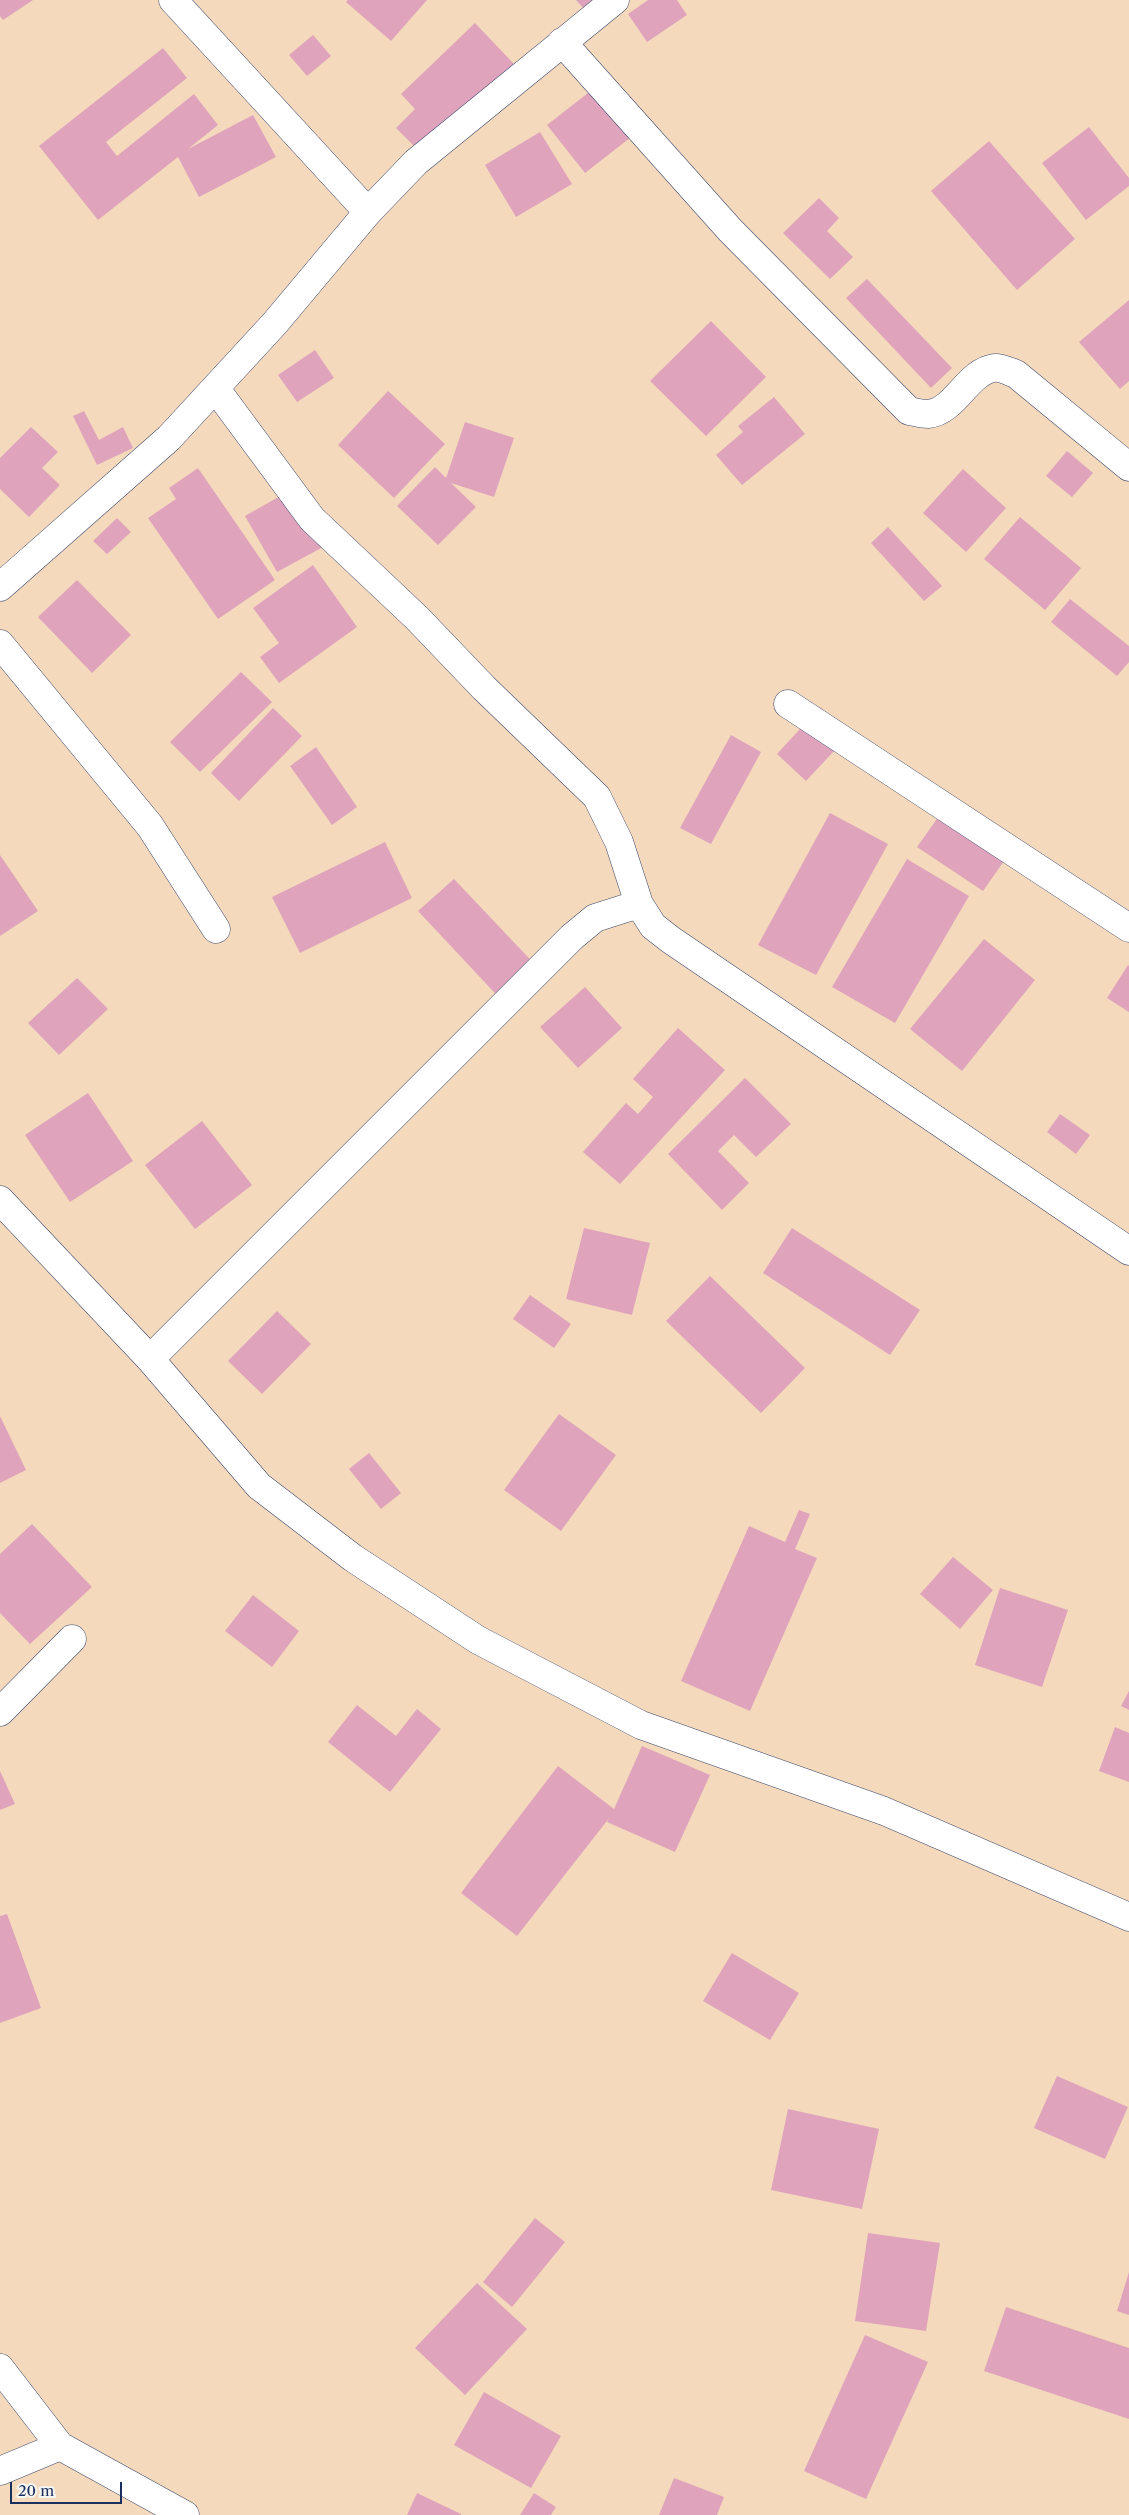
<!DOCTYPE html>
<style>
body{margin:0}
#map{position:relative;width:1129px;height:2515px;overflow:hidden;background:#f4d9bc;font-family:"Libre Caslon Text",serif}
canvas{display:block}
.scale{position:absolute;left:10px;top:2482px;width:112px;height:22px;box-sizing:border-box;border:2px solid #1b2f5e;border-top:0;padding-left:6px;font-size:15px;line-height:18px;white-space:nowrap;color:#1b2f5e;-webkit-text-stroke:4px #f6f6f2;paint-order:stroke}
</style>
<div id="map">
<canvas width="1129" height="2515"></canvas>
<div class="scale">20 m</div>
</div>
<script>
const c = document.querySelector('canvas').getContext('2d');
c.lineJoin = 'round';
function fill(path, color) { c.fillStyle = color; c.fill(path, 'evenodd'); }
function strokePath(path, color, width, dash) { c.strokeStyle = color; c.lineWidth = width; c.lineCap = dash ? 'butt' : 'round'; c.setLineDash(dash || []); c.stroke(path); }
fill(new Path2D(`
 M0 0H33L3 20 0 16Z
 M348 0H427L391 41 346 2Z
 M576 0H595L584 9Z
 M648 0H677L687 15 647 42 628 14Z
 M475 23 514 64 421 153 396 128 415 109 401 94Z
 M313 35 331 56 307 76 289 55Z
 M163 48 187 78 106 142 117 156 194 94 218 125 188 149 253 115 276 157 199 197 178 157 98 220 39 146Z
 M606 79 644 127 585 173 547 125Z
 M1089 127 1129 178V186L1086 220 1042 163Z
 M540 132 572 184 516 217 485 165Z
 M989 141 1075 239 1017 290 931 191Z
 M819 198 839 218 827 231 853 257 830 279 783 233Z
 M867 279 952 368 931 388 846 298Z
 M1129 300V381L1120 389 1079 342Z
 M711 321 766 377 706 436 650 381Z
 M315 350 334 378 297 402 278 375Z
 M388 391 445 444 394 498 338 445Z
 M774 397 805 434 742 485 716 455 743 432 738 426Z
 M84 411 99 440 123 427 133 448 97 465 73 416Z
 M465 422 514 438 494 497 451 483 476 507 438 545 397 506 435 467 446 478Z
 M31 427 58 452 42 468 60 485 29 517 0 489V458Z
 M1067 451 1093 473 1072 497 1046 476Z
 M198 468 275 580 218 619 148 518 176 499 169 488Z
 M963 469 1006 508 966 552 923 513Z
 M303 483 336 540 277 572 245 516Z
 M1020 517 1081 568 1045 610 984 559Z
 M117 518 131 532 107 554 93 541Z
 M888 527 942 586 924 601 871 543Z
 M313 565 357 627 279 683 260 657 279 643 253 608Z
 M77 580 131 635 92 673 38 617Z
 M1070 599 1129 646V662L1117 676 1051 622Z
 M241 672 272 702 200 772 170 742Z
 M820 707 850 734 806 781 777 754Z
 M273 708 302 736 239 801 211 773Z
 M731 735 761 752 711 844 680 828Z
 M316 747 357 807 332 825 290 766Z
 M951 799 1016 844 983 891 917 847Z
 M830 813 888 844 816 975 758 945Z
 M385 842 412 898 300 953 272 897Z
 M0 855 38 911 0 936Z
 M907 859 969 896 895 1023 832 987Z
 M454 879 543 973 507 1006 418 911Z
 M984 939 1035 980 962 1071 910 1029Z
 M1128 965 1129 966V1012L1107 998Z
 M77 978 108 1009 59 1055 28 1023Z
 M585 987 622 1028 578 1068 540 1027Z
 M678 1028 725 1070 620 1184 583 1152 626 1103 638 1114 653 1097 633 1079Z
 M745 1078 791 1124 756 1157 734 1135 718 1151 749 1183 722 1210 668 1154Z
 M88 1093 133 1161 70 1202 25 1135Z
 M1060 1114 1090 1135 1076 1154 1047 1132Z
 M202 1121 252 1185 195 1229 145 1165Z
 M584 1228 650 1243 632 1315 566 1299Z
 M792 1228 920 1310 890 1355 763 1273Z
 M710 1276 805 1368 761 1413 666 1321Z
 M530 1295 571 1324 554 1348 513 1319Z
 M277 1311 311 1344 262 1394 228 1361Z
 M559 1414 616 1455 561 1531 504 1490Z
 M0 1416 26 1470 0 1483Z
 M369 1453 401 1493 381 1509 349 1469Z
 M799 1510 810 1514 795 1549 817 1558 750 1711 681 1681 749 1526 785 1542Z
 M32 1524 92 1587 30 1644 0 1613V1554Z
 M953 1557 993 1590 960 1629 920 1594Z
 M1000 1588 1068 1610 1042 1687 975 1665Z
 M253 1595 299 1631 272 1667 225 1631Z
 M1129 1691V1710L1121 1706Z
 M357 1705 396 1736 417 1709 441 1729 390 1792 328 1742Z
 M1115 1727 1129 1733V1782L1099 1771Z
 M642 1746 710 1775 675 1852 607 1822 610 1817 517 1936 461 1893 558 1766 614 1809Z
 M0 1771 15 1804 0 1810Z
 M7 1914 41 2008 0 2023V1916Z
 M732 1953 799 1993 770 2040 703 2001Z
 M1057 2076 1128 2107 1105 2159 1034 2128Z
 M788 2109 879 2129 862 2209 771 2190Z
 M535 2218 565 2242 512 2307 483 2282Z
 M868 2233 940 2243 926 2331 855 2321Z
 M1129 2272V2315L1117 2311Z
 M477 2283 527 2329 465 2395 415 2348Z
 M1006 2307 1129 2348V2419L984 2371Z
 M865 2335 928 2362 866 2499 804 2471Z
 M484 2392 561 2436 531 2488 454 2445Z
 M674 2478 724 2497 717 2515H659Z
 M417 2493 461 2514V2515H407Z
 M534 2493 556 2507 551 2515H520Z`), '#dfa4bb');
const street = new Path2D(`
 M173 0 368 212
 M562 42 730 230 909 411C915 412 922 414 928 414 956 411 967 372 994 368 1001 367 1010 372 1016 374L1129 467
 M216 389 312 519 417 618 484 688 597 797 619 842 639 904 653 926 671 940 1129 1251
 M0 587 169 438 275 323 368 212 416 162 615 0
 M0 644 150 826 216 929
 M788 704 1129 928
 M0 1200 150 1359 259 1486 353 1558 478 1640 641 1725 884 1811 1129 1917
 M150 1359 572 937 595 918 639 904
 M0 1712 72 1639
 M0 2368 60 2446 185 2515
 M0 2471 60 2446`);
strokePath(street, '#3c486c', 29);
strokePath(street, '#fff', 28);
</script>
